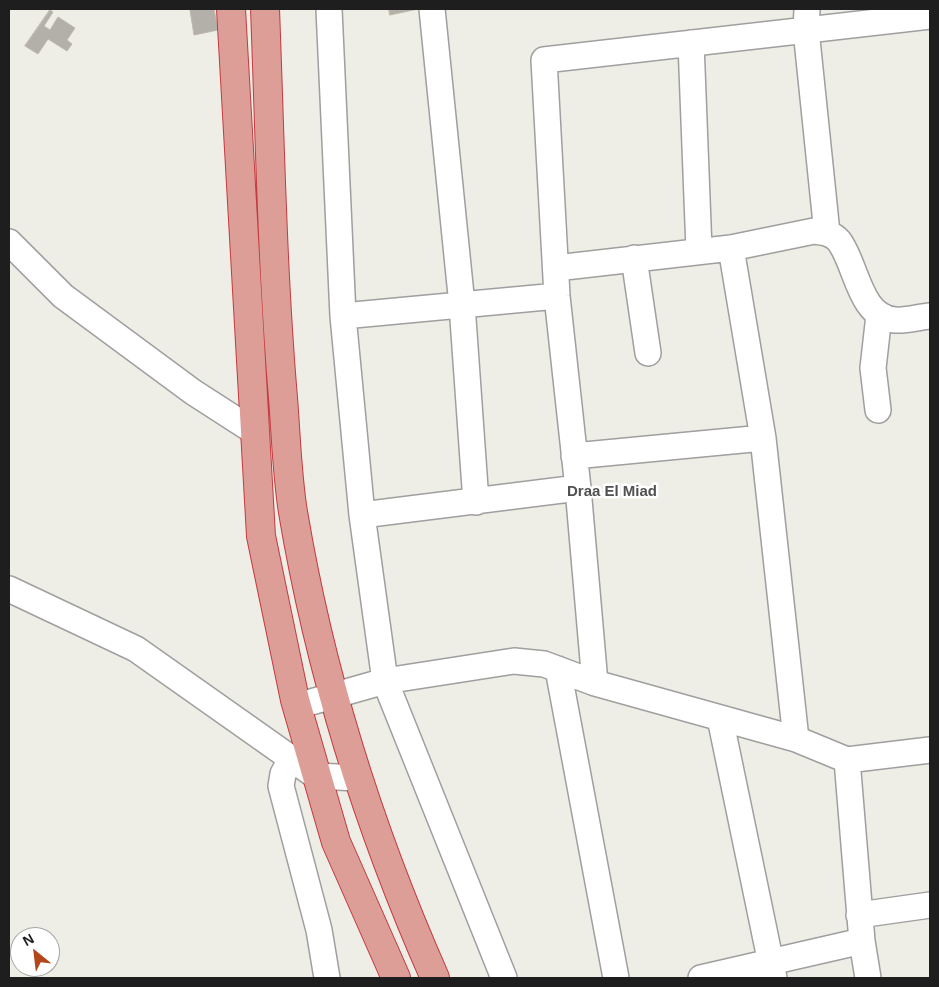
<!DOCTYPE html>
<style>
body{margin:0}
#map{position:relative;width:939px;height:987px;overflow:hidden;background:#eeeee6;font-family:Arial,sans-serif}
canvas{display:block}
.frame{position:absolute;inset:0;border:10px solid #1e1e1e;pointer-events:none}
.north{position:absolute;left:10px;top:927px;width:50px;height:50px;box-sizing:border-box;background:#fff;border:1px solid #a5a5a5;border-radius:50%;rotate:331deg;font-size:14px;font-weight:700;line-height:20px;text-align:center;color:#1e1e1e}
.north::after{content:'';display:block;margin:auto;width:18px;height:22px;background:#b44719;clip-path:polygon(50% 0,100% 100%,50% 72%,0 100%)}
</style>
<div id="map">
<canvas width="939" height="987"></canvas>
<div class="frame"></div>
<div class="north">N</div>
</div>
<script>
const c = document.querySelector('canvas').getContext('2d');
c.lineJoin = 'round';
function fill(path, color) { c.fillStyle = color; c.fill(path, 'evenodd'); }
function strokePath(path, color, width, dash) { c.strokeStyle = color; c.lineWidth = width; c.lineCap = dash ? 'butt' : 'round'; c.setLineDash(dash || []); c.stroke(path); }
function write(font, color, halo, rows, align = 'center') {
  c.font = font + ' Arial,sans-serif'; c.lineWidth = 5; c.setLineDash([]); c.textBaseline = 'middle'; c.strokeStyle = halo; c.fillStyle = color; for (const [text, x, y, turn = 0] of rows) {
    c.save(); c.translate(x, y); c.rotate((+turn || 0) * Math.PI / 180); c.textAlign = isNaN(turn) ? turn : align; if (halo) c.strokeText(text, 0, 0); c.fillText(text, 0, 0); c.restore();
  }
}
const building = new Path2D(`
 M214 9 218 30 194 35 190 10Z
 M389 9H418L390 15Z
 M50 10 53 12 44 26 50 30 58 17 75 28 67 40 72 44 67 51 48 39 38 54 25 46Z`);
fill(building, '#b3b0a9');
strokePath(building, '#beb8aa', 1);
const minor = new Path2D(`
 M329 9 343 316 362 515 385 681 504 978
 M432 9 462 305 476 502
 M807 9 806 30 827 233
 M691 43 699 250
 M9 242 63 296 193 392 255 432
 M731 248 763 438 796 739
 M634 258 648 353
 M556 268 731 248 814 231C823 232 832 233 839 241 857 265 859 317 895 320 906 321 919 317 930 316
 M343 316 557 296
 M878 410 873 368 879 315
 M574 456 763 438
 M362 515 578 488
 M9 589 136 649 316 776 358 778
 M558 669 616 978
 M595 683 578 488 557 296 544 60 930 16
 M297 706 385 681 514 661 544 664 595 683 796 739 847 760 930 750
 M720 718 774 978
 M291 759 283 774 281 786 319 930 327 978
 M847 760 862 941 868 978
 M859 915 930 905
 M701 978 862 941`);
const highway = new Path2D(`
 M231 9 261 536 295 700 336 842 396 978
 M265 9C270 138 272 268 283 398 286 435 287 475 293 512 320 673 369 829 435 978`);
strokePath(minor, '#9f9f9f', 28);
strokePath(highway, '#c43a40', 30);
strokePath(minor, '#fff', 25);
strokePath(highway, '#dc9e97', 28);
write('bold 15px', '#515151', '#fff', [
 ["Draa El Miad",612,492]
]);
</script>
